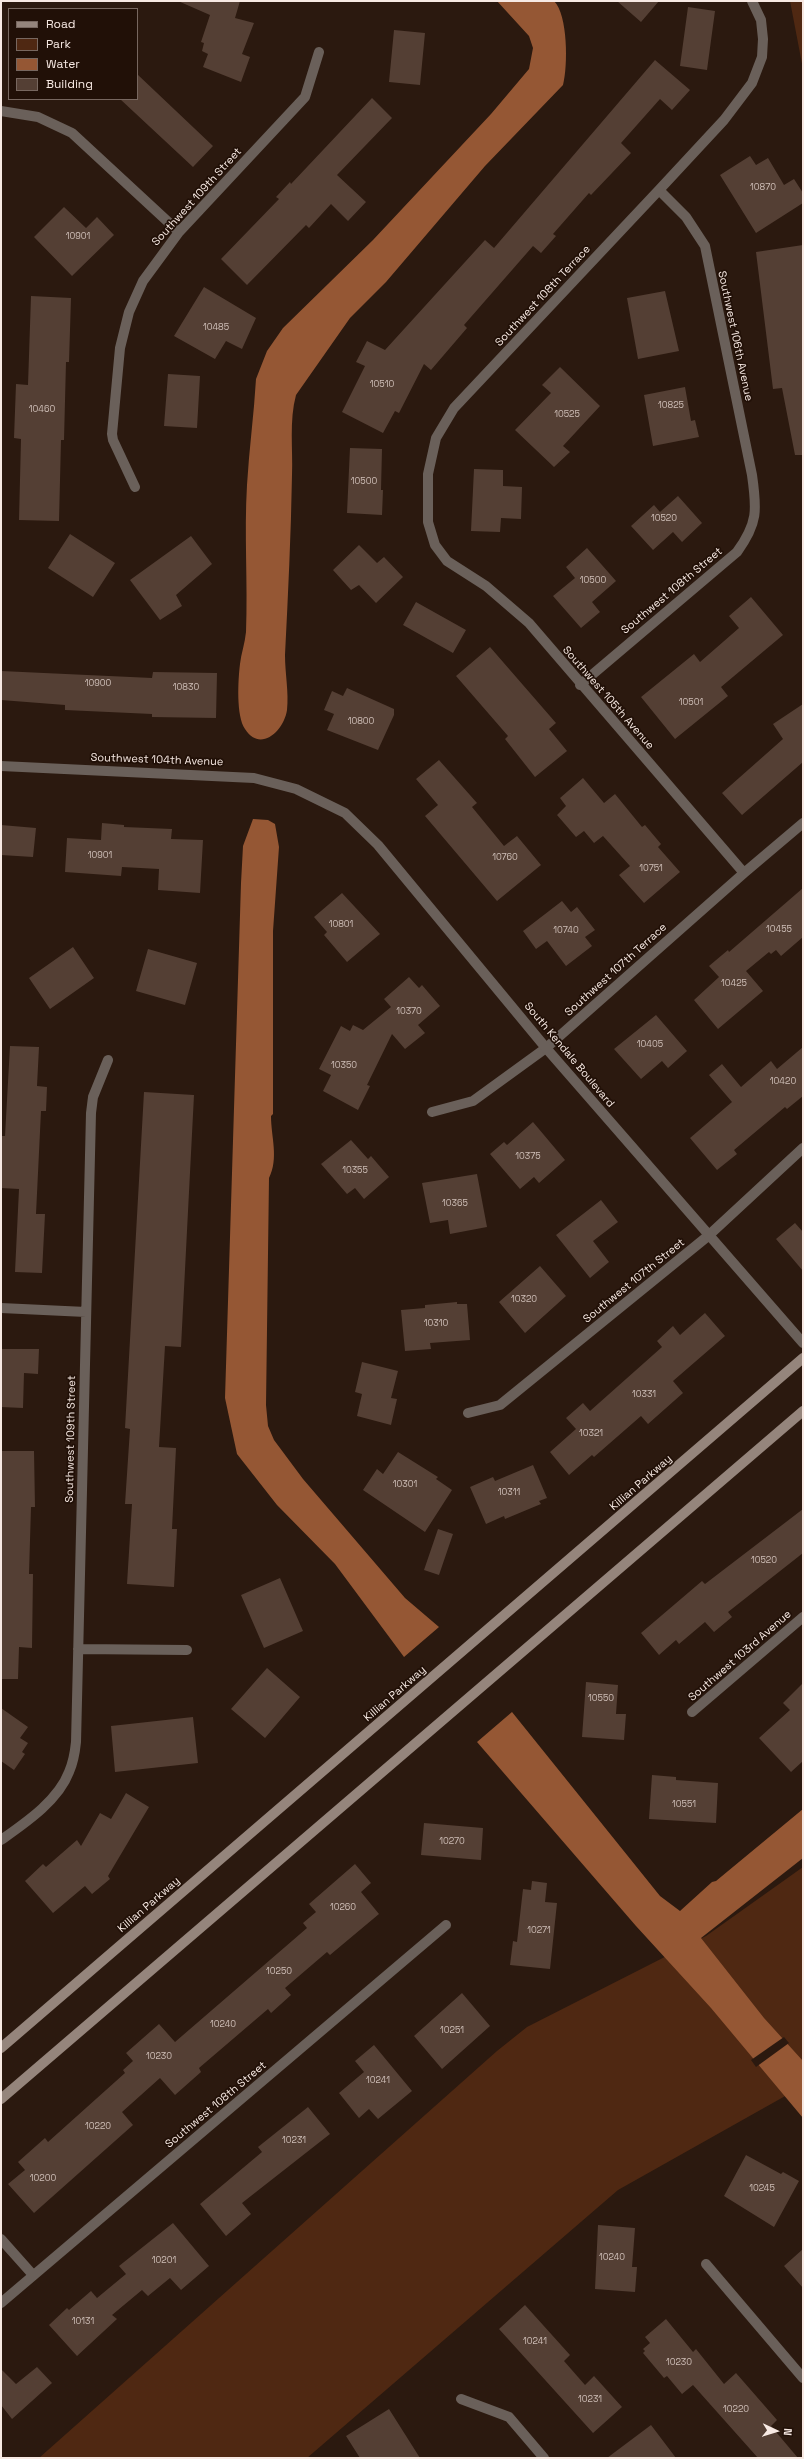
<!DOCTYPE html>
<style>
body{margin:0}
#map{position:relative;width:804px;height:2459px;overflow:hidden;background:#2b190f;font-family:"Space Grotesk",sans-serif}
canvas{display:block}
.frame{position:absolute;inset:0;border:2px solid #f7e9e3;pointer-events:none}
.legend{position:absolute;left:8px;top:8px;width:130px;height:92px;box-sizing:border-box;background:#211007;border:1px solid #77675f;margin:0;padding:5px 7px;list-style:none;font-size:12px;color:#f7e9e3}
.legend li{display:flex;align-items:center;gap:8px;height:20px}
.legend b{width:20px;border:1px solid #77675f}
.north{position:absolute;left:756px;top:2411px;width:40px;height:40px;-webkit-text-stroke:3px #211007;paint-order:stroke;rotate:94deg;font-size:11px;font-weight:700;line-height:16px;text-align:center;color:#f7e9e3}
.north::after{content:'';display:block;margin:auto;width:14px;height:18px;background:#f7e9e3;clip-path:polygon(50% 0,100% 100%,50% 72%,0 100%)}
</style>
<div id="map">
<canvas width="804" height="2459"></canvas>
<div class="frame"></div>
<ul class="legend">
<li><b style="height:5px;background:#95857c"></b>Road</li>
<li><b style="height:11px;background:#4f2812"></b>Park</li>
<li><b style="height:11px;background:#955734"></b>Water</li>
<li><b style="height:11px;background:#543f34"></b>Building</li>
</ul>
<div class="north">N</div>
</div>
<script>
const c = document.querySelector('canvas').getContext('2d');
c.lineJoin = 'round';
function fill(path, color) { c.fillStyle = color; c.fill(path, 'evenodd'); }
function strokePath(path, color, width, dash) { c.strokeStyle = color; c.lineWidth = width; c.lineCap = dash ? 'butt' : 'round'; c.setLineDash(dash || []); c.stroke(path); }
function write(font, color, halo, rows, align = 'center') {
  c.font = font + ' "Space Grotesk",sans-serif'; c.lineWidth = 3.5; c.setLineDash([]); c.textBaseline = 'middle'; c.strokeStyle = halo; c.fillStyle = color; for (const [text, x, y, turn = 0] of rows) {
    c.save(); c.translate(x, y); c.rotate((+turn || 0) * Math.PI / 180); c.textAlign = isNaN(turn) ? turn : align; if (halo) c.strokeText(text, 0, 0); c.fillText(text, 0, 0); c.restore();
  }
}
fill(new Path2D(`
 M790 1H803V69Z
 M803 1867V2086L618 2190 307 2458H39L497 2051 527 2027 706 1936Z`), '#4f2812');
fill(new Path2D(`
 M497 1H554C568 15 568 66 563 85L485 166 386 282 350 318 296 395C289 421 293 449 292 475 291 535 288 595 285 655 285 674 289 692 287 710 284 731 260 753 245 729 236 716 238 680 240 664 241 654 245 643 246 632 248 583 244 534 247 485 249 450 254 414 256 379L267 351 283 328 373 240 491 114 529 69 533 48 529 36Z
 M253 819 268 820 275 824 279 847 273 931V1114L271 1116C271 1137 279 1158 269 1178L266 1405 268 1426 274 1440 303 1479 405 1598 439 1627 404 1657 335 1564 277 1505 237 1454 225 1398 241 883 243 846Z
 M512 1712 660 1896 680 1911 712 1882 716 1881 803 1809V1858L701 1938 764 2018 803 2061V2118L711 2008 636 1926 477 1742Z`), '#955734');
fill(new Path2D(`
 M784 2037 789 2043 756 2067 751 2060Z`), '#2b190f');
fill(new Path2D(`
 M178 1H240L235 18 254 23 242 54 250 57 241 82 203 67 208 54 202 51 204 43 201 42 210 15Z
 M617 1H659L641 22Z
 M688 7 715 11 707 70 680 66Z
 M394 30 425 33 420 85 389 82Z
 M655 60 690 90 672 110 660 99 621 143 631 153 591 195 589 193 553 234 556 236 541 253 533 246 464 325 467 328 431 370 424 364 399 413 395 411 383 433 342 412 365 366 356 362 367 341 385 350 485 240 494 248Z
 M137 74 213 146 193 167 120 99H137Z
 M372 98 392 118 337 175 366 202 348 221 331 204 309 228 306 225 247 285 221 259 279 199 276 197 290 182 291 184Z
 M750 156 756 165 768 158 784 185 794 179 803 193V203L756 233 720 175Z
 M64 207 86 228 97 217 114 235 72 276 34 237Z
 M803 245V455H795L782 388 773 389 756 252Z
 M204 287 256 318 242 349 226 341 215 359 174 336Z
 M665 291 679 351 638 359 627 298Z
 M31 296 71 298 69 362H66L64 440H61L59 521 19 520 21 439 14 438 16 384 28 385Z
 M560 367 600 406 563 446 570 452 554 467 515 430 551 393 542 385Z
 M168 374 200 376 197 428 164 426Z
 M685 387 691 421 695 420 699 437 653 446 644 395Z
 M350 448 382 449 381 490H383L382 515 347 513Z
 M474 469 503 470V486L522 487 521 519 501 518 500 532 471 531Z
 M678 496 702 523 682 542 673 532 653 550 631 526 654 505 660 512Z
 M70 534 115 563 93 597 48 568Z
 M191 536 212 564 176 595 182 606 160 620 130 580Z
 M359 545 377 563 384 557 403 577 376 603 359 585 351 590 333 570Z
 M587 548 616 581 592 602 600 612 581 628 553 596 575 578 566 567Z
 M751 597 783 635 721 687 728 696 675 739 641 697 694 654 700 662 739 628 729 616Z
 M416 602 466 630 453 653 403 625Z
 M490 647 556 723 549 729 567 751 535 777 505 739 508 736 456 676Z
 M1 671 152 678 153 672 217 673 216 718 152 717V714L65 710V705L1 700Z
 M347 688 394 709V715L378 750 327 730 334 714 324 710 332 691 343 696Z
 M803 704V762L742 815 722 793 783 739 773 724Z
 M439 760 477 803 472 807 504 846 517 836 541 865 497 901 425 816 438 805 416 779Z
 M583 778 604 803 615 794 642 827 645 825 661 844 658 847 680 872 644 903 619 875 630 866 603 836 594 843 584 831 576 837 557 815 566 806 560 798Z
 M102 823 124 825V827L172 829 171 839 203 840 200 893 158 890 159 869 122 867 121 876 65 872 67 838 101 840Z
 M1 825 36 828 33 857 1 855Z
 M803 888V937L781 956 776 950 771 954 769 952 746 971 763 991 718 1029 694 1000 719 977 709 966 728 950 729 952Z
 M342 893 380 934 347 962 324 935 327 932 314 917Z
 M562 901 571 912 577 907 595 930 585 937 592 946 566 966 547 941 536 949 523 931Z
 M73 947 94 978 50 1009 29 978Z
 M148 949 197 963 185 1005 136 991Z
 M409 977 419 988 422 985 440 1006 418 1025 425 1033 405 1049 392 1034 367 1085 370 1086 358 1110 323 1091 331 1075 319 1069 341 1026 350 1031 353 1025 363 1030 391 1007 384 999Z
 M656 1015 687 1051 668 1068 662 1061 641 1079 614 1049Z
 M10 1046 39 1047 37 1086 47 1087 46 1111H41L36 1214H45L42 1273 15 1272 19 1189 1 1188 2 1136H5Z
 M803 1047V1096L787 1109 785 1107 734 1150 737 1154 717 1170 690 1138 732 1102 709 1075 722 1064 741 1087 771 1061 777 1069Z
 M144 1092 194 1095 181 1347 165 1346 159 1447 176 1448 172 1529H177L174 1587 127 1584 132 1504H125L130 1429 125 1428Z
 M533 1122 565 1160 539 1183 534 1177 520 1189 490 1154 504 1142 507 1145Z
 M351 1140 368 1159 371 1156 389 1177 364 1199 355 1188 347 1194 321 1164Z
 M477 1174 487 1227 450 1234 448 1220 430 1223 422 1183Z
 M601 1200 618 1222 593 1241 609 1262 590 1278 556 1235Z
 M795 1223 803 1232V1271L776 1239Z
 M540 1266 566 1296 525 1333 499 1302Z
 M457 1302V1304H467L470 1340 430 1343 431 1349 405 1351 401 1310 425 1308V1305Z
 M705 1313 725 1336 673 1381 683 1393 648 1424 641 1416 594 1457 592 1455 569 1475 550 1452 576 1429 566 1418 583 1403 590 1411 662 1347 657 1341 673 1326 680 1335Z
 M1 1349H39L38 1374 24 1373 23 1408 1 1407Z
 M362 1362 398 1371 391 1398 397 1399 391 1425 357 1416 362 1394 355 1392Z
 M1 1451H34L35 1507H31L29 1574H33L32 1648 19 1647 18 1679H1Z
 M398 1452 438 1477 436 1479 452 1490 425 1532 363 1490 377 1469 383 1474Z
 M533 1465 547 1498 539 1501 541 1504 505 1519 504 1516 486 1524 470 1487 493 1477 495 1481Z
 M803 1509V1553L728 1612 732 1617 714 1632 705 1622 679 1644 676 1640 659 1655 641 1633 702 1581 705 1584Z
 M438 1529 453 1534 439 1575 424 1570Z
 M280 1578 303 1631 264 1648 241 1595Z
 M267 1668 300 1697 265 1738 231 1709Z
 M586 1682 618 1685 616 1714H626L624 1740 582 1737Z
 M803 1683V1761L791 1772 759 1738 790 1710 783 1703Z
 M1 1708 28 1727 20 1738 28 1743 22 1752 25 1754 14 1770 1 1761Z
 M193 1717 198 1763 115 1772 111 1726Z
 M652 1775 676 1777V1780L718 1783 716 1823 649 1819Z
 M126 1793 149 1807 108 1876 110 1879 92 1894 85 1886 53 1913 25 1881 43 1864 46 1867 77 1840 81 1846 100 1813 111 1819Z
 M424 1823 483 1828 481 1860 421 1855Z
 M355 1864 371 1883 361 1892 379 1914 330 1955 327 1952 285 1988 291 1995 271 2013 268 2009 199 2068 201 2072 175 2095 160 2078 122 2112 133 2125 34 2213 8 2184 25 2170 18 2162 45 2138 48 2142 125 2073 123 2070 133 2061 126 2053 159 2024 175 2042 307 1928 303 1923 316 1912 309 1904Z
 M532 1881 547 1883 545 1902 557 1903 550 1969 510 1965 513 1941 517 1942 523 1889 531 1890Z
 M462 1993 490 2026 442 2069 414 2036Z
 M374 2045 412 2091 378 2119 369 2109 359 2118 339 2093 364 2072 355 2061Z
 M308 2107 330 2134 242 2203 251 2214 226 2236 200 2204 262 2152 258 2147Z
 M746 2155 781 2174 783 2172 799 2181 774 2227 724 2196Z
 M173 2223 209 2266 181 2290 170 2278 148 2296 142 2290 112 2315 117 2319 77 2356 49 2325 67 2308 69 2310 91 2291 97 2298 126 2274 119 2266Z
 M598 2225 635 2228 632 2267H637L635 2292 595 2289Z
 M803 2249V2288L784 2266Z
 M525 2305 570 2355 564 2361 585 2385 594 2376 622 2407 593 2433 499 2329Z
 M666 2319 693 2352 696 2349 724 2384 736 2373 777 2420 771 2426 798 2458H758L693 2385 682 2394 667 2376 664 2378 643 2353 645 2351 643 2349 650 2343 645 2337Z
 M37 2367 52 2383 12 2419 1 2405V2369L16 2384Z
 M389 2409 420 2458H360L346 2436Z
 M651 2425 676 2458H607Z`), '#543f34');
strokePath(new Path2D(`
 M1 111 38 117 72 133 179 232
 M135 487 113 440 112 434 120 348 129 312 143 281 179 232 305 97 319 52
 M580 685 737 552C758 523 757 510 752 475L705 246 686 217 659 190
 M744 873 529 623 486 586 447 561 435 545 428 522V474L436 438 454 408 659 190 724 120 752 83 762 57 763 39 761 20 752 1
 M432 1112 473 1101 546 1048 744 873 803 823
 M1 1308 86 1312
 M468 1413 500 1405 708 1236 803 1148
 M78 1649 187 1650
 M692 1712 803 1617
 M1 1840C25 1823 58 1801 69 1772 73 1763 75 1752 76 1742L91 1113 93 1097 108 1060
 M1 2239 33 2275
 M706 2264 803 2378
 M1 2303 446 1925
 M461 2399 509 2417 544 2458`), '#6a605a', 10);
strokePath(new Path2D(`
 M1 766 254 778 296 789 345 813 378 845 546 1048 803 1343`), '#6a605a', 10);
strokePath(new Path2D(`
 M1 2048 803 1358
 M1 2099 803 1411`), '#95857c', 10);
write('9px', '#cebeb7', null, [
 ["10870",763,188],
 ["10901",78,237],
 ["10485",216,328],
 ["10510",382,385],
 ["10825",671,406],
 ["10460",42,410],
 ["10525",567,415],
 ["10500",364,482],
 ["10520",664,519],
 ["10500",593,581],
 ["10900",98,684],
 ["10830",186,688],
 ["10501",691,703],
 ["10800",361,722],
 ["10901",100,856],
 ["10760",505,858],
 ["10751",651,869],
 ["10801",341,925],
 ["10455",779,930],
 ["10740",566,931],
 ["10425",734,984],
 ["10370",409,1012],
 ["10405",650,1045],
 ["10350",344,1066],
 ["10420",783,1082],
 ["10375",528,1157],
 ["10355",355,1171],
 ["10365",455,1204],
 ["10320",524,1300],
 ["10310",436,1324],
 ["10331",644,1395],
 ["10321",591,1434],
 ["10301",405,1485],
 ["10311",509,1493],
 ["10520",764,1561],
 ["10550",601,1699],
 ["10551",684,1805],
 ["10270",452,1842],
 ["10260",343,1908],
 ["10271",539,1931],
 ["10250",279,1972],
 ["10240",223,2025],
 ["10251",452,2031],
 ["10230",159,2057],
 ["10241",378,2081],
 ["10220",98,2127],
 ["10231",294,2141],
 ["10200",43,2179],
 ["10245",762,2189],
 ["10240",612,2258],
 ["10201",164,2261],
 ["10131",83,2322],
 ["10241",535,2342],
 ["10230",679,2363],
 ["10231",590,2400],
 ["10220",736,2410]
]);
write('11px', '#f7e9e3', '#211007', [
 ["Southwest 109th Street",197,197,-48],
 ["Southwest 108th Terrace",543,296,-47],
 ["Southwest 106th Avenue",735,336,78],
 ["Southwest 108th Street",672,591,-40],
 ["Southwest 105th Avenue",608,698,49],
 ["Southwest 104th Avenue",157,760,2],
 ["Southwest 107th Terrace",616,970,-42],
 ["South Kendale Boulevard",569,1055,50],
 ["Southwest 107th Street",634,1281,-39],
 ["Southwest 109th Street",71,1439,-89],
 ["Killian Parkway",641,1483,-41],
 ["Southwest 103rd Avenue",740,1656,-41],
 ["Killian Parkway",395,1694,-41],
 ["Killian Parkway",149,1905,-41],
 ["Southwest 108th Street",216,2105,-40]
]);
</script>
